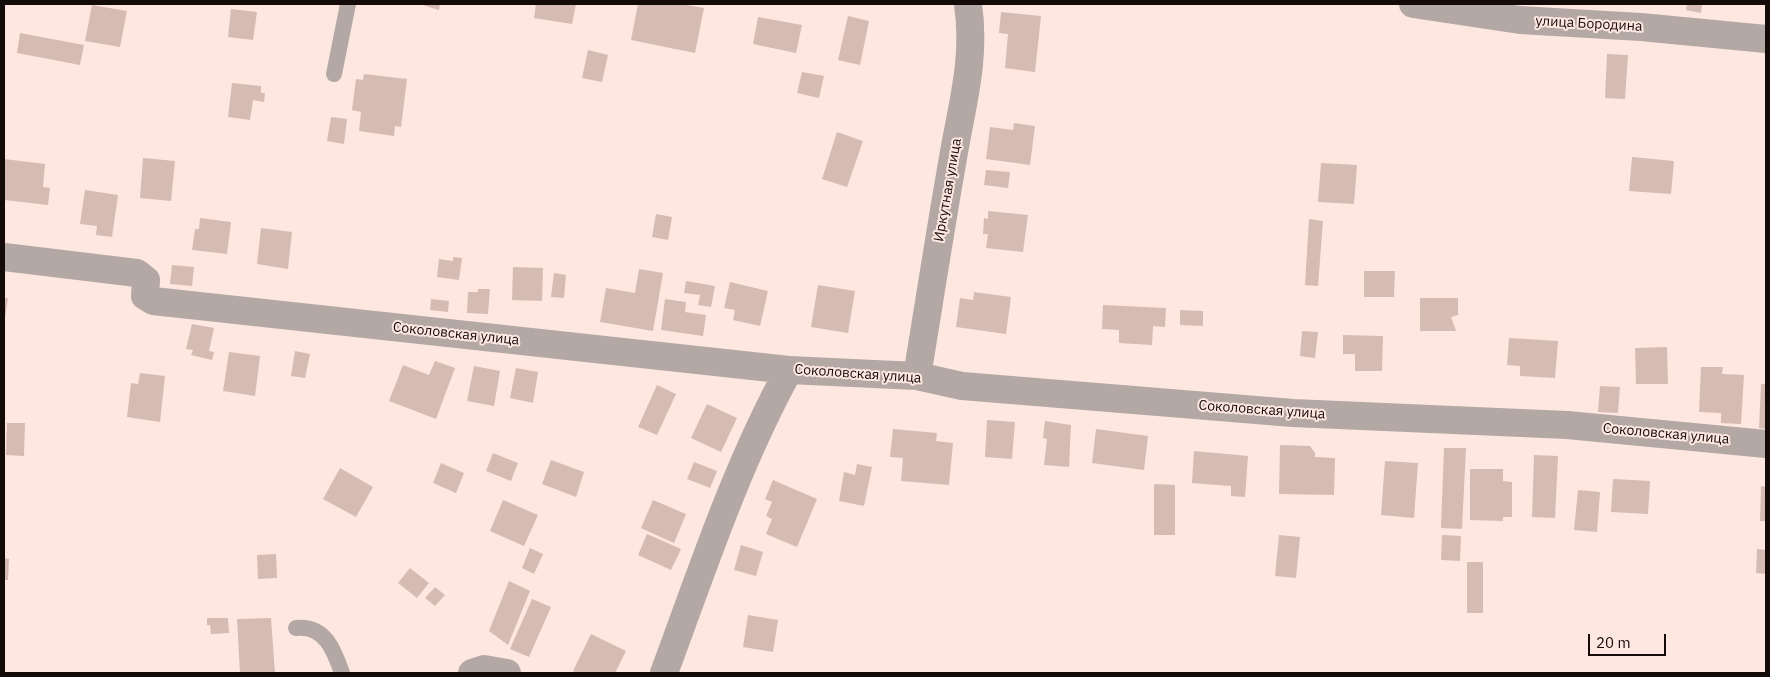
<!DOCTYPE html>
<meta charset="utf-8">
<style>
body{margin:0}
#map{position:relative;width:1770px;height:677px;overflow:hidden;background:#fde7e0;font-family:"IBM Plex Sans",sans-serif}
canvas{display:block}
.frame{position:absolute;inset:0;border:5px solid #140b08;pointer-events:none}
.scale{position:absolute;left:1588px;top:634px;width:78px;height:22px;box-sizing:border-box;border:2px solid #140b08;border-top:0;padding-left:6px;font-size:15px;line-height:18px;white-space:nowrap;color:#140b08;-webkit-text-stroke:4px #fde7e0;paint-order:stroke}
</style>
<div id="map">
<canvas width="1770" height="677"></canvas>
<div class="frame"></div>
<div class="scale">20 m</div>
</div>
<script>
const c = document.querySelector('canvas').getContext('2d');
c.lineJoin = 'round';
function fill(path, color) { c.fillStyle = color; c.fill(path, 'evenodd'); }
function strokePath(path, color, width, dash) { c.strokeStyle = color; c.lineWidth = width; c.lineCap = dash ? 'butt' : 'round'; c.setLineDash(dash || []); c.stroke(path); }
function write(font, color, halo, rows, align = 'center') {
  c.font = font + ' "IBM Plex Sans",sans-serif'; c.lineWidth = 4; c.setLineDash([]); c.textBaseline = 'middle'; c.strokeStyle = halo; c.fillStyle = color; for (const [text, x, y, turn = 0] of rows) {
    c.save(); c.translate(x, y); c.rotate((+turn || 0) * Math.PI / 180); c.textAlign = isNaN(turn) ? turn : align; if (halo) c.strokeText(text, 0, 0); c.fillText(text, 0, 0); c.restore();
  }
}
fill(new Path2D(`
 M419 4H440L439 10Z
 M536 4H576L572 24 534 18Z
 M638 4H681L704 8 695 53 631 40Z
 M1687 4H1702L1701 13 1686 10Z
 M92 5 127 11 120 47 85 41Z
 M231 9 257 12 253 40 228 37Z
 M1001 12 1041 16 1035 72 1005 68 1008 34 999 33Z
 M848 16 869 21 860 65 838 60Z
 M758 17 802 25 796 53 753 44Z
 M20 33 84 45 80 65 17 53Z
 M588 50 608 55 602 82 582 78Z
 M1607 54 1628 55 1625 99 1605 98Z
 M802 72 824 76 819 98 797 93Z
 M364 74 407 79 401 127 395 126 394 136 359 131 361 112 352 110 356 79 363 80Z
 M232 83 261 86V93H265L264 102 253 100 250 120 228 117Z
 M331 117 347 119 344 144 327 141Z
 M1014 123 1035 126 1030 165 986 159 990 127 1013 130Z
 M837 132 863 141 847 187 822 179Z
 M1632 157 1674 161 1671 194 1629 191Z
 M143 158 175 161 171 201 140 198Z
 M4 159 45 164 43 187 50 188 48 205 4 200Z
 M1321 163 1357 165 1354 204 1318 202Z
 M986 170 1010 172 1008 188 984 185Z
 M85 190 118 195 112 237 96 235 97 226 80 224Z
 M988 211 1028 215 1023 252 986 248 988 234H983L984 218 988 219Z
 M656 214 672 217 668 240 652 237Z
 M200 218 231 222 227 254 192 250 195 229H199Z
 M1309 219 1323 221 1318 286 1305 285Z
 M261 228 292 232 288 269 257 264Z
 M453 257 462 258 459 280 437 277 439 259 453 261Z
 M172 265 194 267 192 286 170 284Z
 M513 267 543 268 542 301 512 300Z
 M639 269 663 273 653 331 600 322 606 288 635 293Z
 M1364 271H1395L1394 297H1364Z
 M554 273 566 275 564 298 551 297Z
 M686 281 715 286 711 307 698 305 700 295 684 293Z
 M730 282 768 291 760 326 733 320 735 310 724 308Z
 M818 285 855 291 848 333 811 327Z
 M478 289H490L488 314 467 313 468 292H478Z
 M974 292 1011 297 1006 334 956 327 960 298 973 300Z
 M4 298H8L5 318H4Z
 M1420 298H1458V315L1451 317 1456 331H1420Z
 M431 299 449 301 448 312 430 310Z
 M665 299 686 302 685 312 706 315 703 336 661 330Z
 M1103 305 1166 308 1165 327 1153 326 1152 345 1119 343V330L1102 329Z
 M1180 310 1203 311V326L1180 325Z
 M192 324 214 328 209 351 214 352 212 360 191 355 193 350 186 349Z
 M1302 331 1318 332 1315 358 1300 356Z
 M1343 335 1383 336 1382 371H1355V354H1343Z
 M1509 338 1558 341 1555 378 1520 376V366L1507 365Z
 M1667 347 1668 384H1636L1635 348Z
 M295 351 310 354 305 378 291 376Z
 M229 352 260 356 255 396 223 391Z
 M435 361 455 368 436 419 389 401 403 365 429 375Z
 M474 366 500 371 494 406 467 401Z
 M1701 367H1723L1722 374 1744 375 1741 424 1721 423V413L1699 412Z
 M516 368 538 372 533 403 510 398Z
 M140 373 165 376 160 422 127 417 131 383 138 384Z
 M1761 384H1766V429L1759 428Z
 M657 385 676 394 657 435 638 427Z
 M1600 386 1620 387 1618 413 1598 412Z
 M707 404 737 418 721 452 691 438Z
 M987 420 1015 422 1012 459 985 457Z
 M1045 421 1071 425 1069 467 1044 465 1047 439 1043 438Z
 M7 423H25L24 456 6 455Z
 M893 429 937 433 936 441 953 443 949 485 901 481 903 458 890 457Z
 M1096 429 1148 436 1144 470 1092 463Z
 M1280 445 1310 446 1315 453V457L1335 458 1334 495 1279 494Z
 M1444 448H1466L1462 529 1441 528Z
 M1194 451 1248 456 1245 497 1231 496V486L1192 483Z
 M493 453 518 463 511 481 486 471Z
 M1534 455 1558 456 1555 518 1532 517Z
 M551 460 584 472 576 497 542 484Z
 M1385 461 1418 463 1414 518 1381 515Z
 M694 462 717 471 710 488 687 479Z
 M441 463 464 473 456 493 433 483Z
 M857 464 872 467 864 506 839 501 844 472 855 475Z
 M340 468 373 487 356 517 323 499Z
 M1470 469H1503V481L1512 482V517H1503V521L1470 520Z
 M1613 479 1650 481 1648 514 1611 512Z
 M773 480 817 499 797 547 766 534 772 519 766 516 772 502 765 499Z
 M1154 484 1175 485V535H1154Z
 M1761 486 1766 487V521H1760Z
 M1578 490 1600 492 1597 532 1574 530Z
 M503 500 538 515 524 546 490 531Z
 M653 500 686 514 674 543 641 528Z
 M647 534 681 549 671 570 638 555Z
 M1279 535 1300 537 1296 578 1275 576Z
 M1442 535 1461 536 1460 561 1441 560Z
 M741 545 763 552 756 576 734 570Z
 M530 548 543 554 534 574 522 568Z
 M1757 549 1766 550V574L1756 573Z
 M276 554 277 578 258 579 257 555Z
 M4 558 9 559 8 580H4Z
 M1467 562H1483V613H1467Z
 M410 568 429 583 417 598 398 583Z
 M509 581 530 591 508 645 489 631Z
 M435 587 445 595 435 606 425 598Z
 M532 599 551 607 529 657 510 649Z
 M748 615 778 620 773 652 743 647Z
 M207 618H228L229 633 211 634 210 625H207Z
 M271 618 275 673H240L237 619Z
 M591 634 626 651 615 673H578L573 671Z`), '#d6bbb3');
strokePath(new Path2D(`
 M334 74 348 4
 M296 628C325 625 334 650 342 673`), '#b4a8a4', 16);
strokePath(new Path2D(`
 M1413 4 1520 20 1641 27 1766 39
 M4 257 137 273 146 280 145 296 153 301 789 370 917 376 962 386 1293 413 1567 425 1766 444
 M917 376C929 304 940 231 953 158 962 104 976 60 968 4
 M472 673 484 669 507 673
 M664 673C702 571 736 466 789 370`), '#b4a8a4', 28);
write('14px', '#140b08', '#fde7e0', [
 ["улица Бородина",1589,24,3],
 ["Иркутная улица",948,190,-80],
 ["Соколовская улица",456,334,6],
 ["Соколовская улица",858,374,4],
 ["Соколовская улица",1262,410,4],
 ["Соколовская улица",1666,434,5]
]);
</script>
